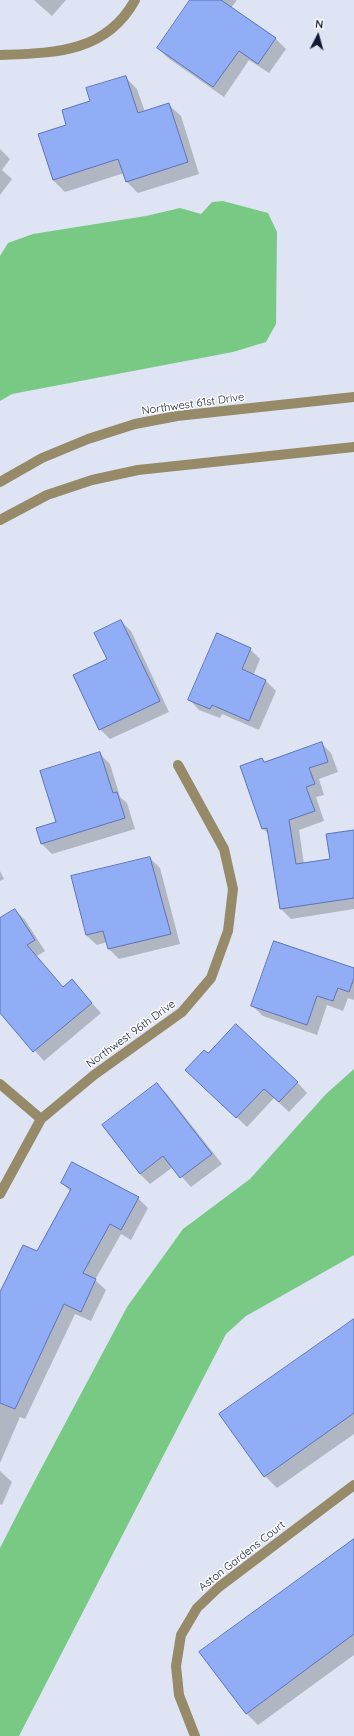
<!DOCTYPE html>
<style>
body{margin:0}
#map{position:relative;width:354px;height:1736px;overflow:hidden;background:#dee4f4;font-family:Quicksand,sans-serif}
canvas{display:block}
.north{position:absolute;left:298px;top:16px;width:40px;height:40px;-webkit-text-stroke:3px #fff;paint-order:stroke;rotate:6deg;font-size:11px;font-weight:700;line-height:16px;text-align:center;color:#0f1933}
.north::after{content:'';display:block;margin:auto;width:14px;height:18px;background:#0f1933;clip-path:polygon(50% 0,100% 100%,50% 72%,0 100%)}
</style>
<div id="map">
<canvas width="354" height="1736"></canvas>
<div class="north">N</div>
</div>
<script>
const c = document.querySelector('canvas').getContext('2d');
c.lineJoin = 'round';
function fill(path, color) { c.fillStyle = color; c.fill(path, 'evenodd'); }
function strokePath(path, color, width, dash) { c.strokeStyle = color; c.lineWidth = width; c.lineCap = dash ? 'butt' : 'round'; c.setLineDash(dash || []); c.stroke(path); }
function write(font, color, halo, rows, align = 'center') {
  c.font = font + ' Quicksand,sans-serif'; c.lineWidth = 3; c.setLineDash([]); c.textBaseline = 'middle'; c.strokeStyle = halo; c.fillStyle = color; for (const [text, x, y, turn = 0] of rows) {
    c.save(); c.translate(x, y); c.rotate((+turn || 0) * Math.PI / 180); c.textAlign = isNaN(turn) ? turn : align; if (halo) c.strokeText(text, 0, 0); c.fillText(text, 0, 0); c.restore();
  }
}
fill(new Path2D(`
 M223 201 268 213 277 232 276 324 266 342 233 352 12 394 0 401V256L8 243 33 234 146 216 180 208 201 214 212 202Z
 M354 1069V1255L246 1316 226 1334 19 1736H0V1548L25 1499 127 1307 183 1229 250 1179 326 1094Z`), '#78c984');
fill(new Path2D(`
 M34 0H66L52 16Z
 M191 0H237L231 8 276 39 286 49 269 73 249 60 224 97 168 58 158 48Z
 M125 77 137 89 145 112 169 105 181 116 199 174 138 193 126 181 124 173 65 192 53 180 39 135 68 125 91 101Z
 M0 149 10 159 2 170 12 179 0 195Z
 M121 621 131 631 169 712 110 739 100 729 108 659Z
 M250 649 260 659 253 676 266 681 276 691 259 730 222 714 220 718 199 710 189 699Z
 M321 743 331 753 338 772 319 779 324 795 316 797 324 821 299 830 304 864 331 860 354 831V909L291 919 281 909 270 835 263 829 241 767 262 759 266 763Z
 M100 754 110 764 120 797 127 803 135 829 52 854 42 844 37 829 57 822Z
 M150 858 160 868 180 944 119 959 109 949 107 942 97 945 86 935Z
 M0 871 4 879 0 881Z
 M15 910 25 920 45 951 0 979V918Z
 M354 969V1000L348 998 343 1011 327 1005 317 1035 263 1016 253 1006Z
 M72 981 101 1013 44 1061 0 1012V1002L64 988Z
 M208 1055 297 1082 307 1093 289 1112 274 1098 247 1127 197 1080Z
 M157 1084 167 1094 222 1164 191 1187 173 1167 150 1184 140 1174 103 1126Z
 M62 1183 138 1198 148 1208 131 1240 121 1234 95 1280 106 1290 91 1321 75 1314 25 1419 20 1417 0 1463V1294L37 1253 71 1192Z
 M354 1320V1434L277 1488 265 1476Z
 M0 1471 12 1482 2 1505 0 1504Z
 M354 1540V1655L258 1725 246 1713Z`), '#0003');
const building = new Path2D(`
 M190 0H221L276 38 258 64 239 51 213 87 157 48Z
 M126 76 138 113 169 103 188 162 126 182 118 159 53 180 38 134 66 125 62 110 90 101 86 88Z
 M121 620 160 701 99 730 73 675 107 659 94 633Z
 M217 633 251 648 242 669 266 680 249 721 212 705 210 709 188 700Z
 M322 742 328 762 309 768 315 784 306 787 315 811 289 820 296 864 330 859 326 834 354 830V898L280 909 267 828 262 829 240 766 262 758 264 762Z
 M100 752 113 793 117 792 125 818 41 844 36 828 56 822 40 771Z
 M150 857 171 934 108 949 103 931 86 935 71 876Z
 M15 909 35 940 27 945 63 987 72 979 92 1003 33 1052 0 1013V918Z
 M274 941 354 968V978L349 992 338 988 333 1001 317 996 307 1025 251 1006Z
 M236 1024 298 1082 279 1102 264 1089 236 1118 185 1070 204 1050 208 1053Z
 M157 1083 212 1154 180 1178 163 1156 140 1174 102 1125Z
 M72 1162 139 1197 121 1230 110 1224 83 1273 96 1279 81 1312 64 1304 15 1409 0 1403V1292L23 1245 37 1251 71 1189 61 1183Z
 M354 1319V1413L264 1477 219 1414Z
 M354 1539V1634L246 1714 199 1652Z`);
fill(building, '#91adf5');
strokePath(building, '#5b74b7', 1);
strokePath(new Path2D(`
 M0 55C54 53 106 53 135 0
 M0 482 42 458 88 439 135 424 177 416 354 397
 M0 520 47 495 92 480 138 470 354 447
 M0 1084 41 1119
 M0 1194 41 1119 94 1075 182 1012 211 978 228 931 233 889 224 849 178 765
 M195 1736 179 1695 176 1666 181 1635 197 1608 219 1587 354 1485`), '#978a69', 10);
write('11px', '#0f1933', '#fff', [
 ["Northwest 61st Drive",193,404,-8],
 ["Northwest 96th Drive",131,1034,-36],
 ["Aston Gardens Court",242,1556,-38]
]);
</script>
